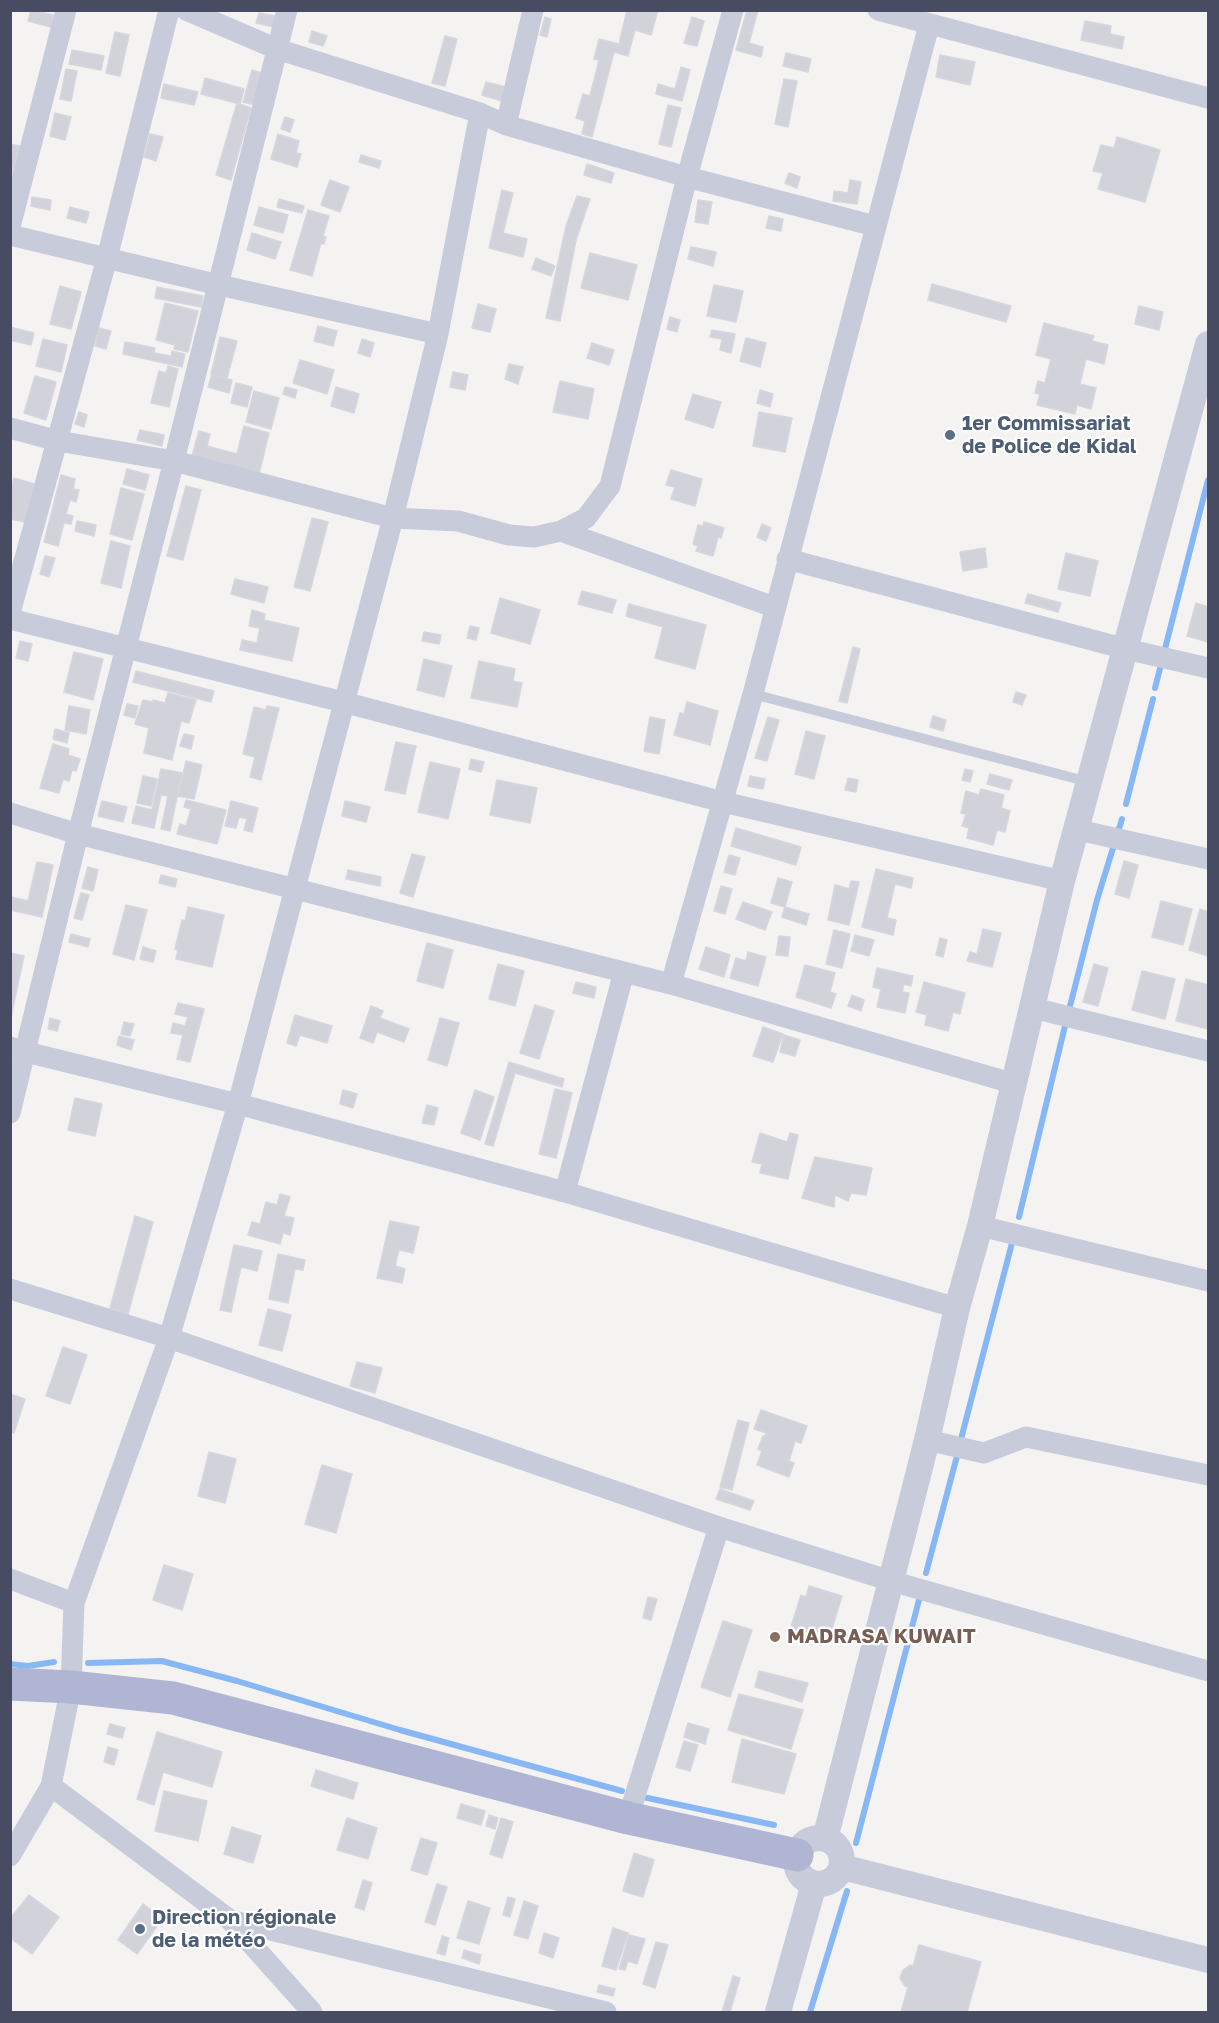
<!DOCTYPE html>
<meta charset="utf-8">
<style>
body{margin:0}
#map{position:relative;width:1219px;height:2023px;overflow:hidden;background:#f4f3f2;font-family:"Golos Text",sans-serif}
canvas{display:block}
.frame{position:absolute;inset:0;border:12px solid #484c62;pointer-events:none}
</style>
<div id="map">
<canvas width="1219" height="2023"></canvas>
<div class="frame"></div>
</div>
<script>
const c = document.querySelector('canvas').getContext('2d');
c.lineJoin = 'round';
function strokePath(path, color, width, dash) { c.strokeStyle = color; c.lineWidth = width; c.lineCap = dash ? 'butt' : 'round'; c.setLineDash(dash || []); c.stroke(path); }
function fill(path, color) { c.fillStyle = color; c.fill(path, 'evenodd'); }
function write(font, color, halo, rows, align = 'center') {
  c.font = font + ' "Golos Text",sans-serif'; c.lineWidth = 4.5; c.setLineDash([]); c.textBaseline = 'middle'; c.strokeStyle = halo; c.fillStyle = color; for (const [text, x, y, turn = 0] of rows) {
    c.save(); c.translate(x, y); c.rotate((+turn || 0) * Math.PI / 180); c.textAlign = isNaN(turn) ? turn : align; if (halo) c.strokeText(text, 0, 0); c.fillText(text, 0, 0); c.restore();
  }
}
strokePath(new Path2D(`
 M1155 688 1208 480
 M1126 804 1153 699
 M1069 1010 1097 900 1122 819
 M1019 1217 1065 1026
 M961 1439 1012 1243
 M926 1573 957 1456
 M88 1663 162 1661 237 1681 400 1730 622 1791
 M10 1664 28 1666 54 1662
 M643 1797 774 1825
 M856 1843 920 1596
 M810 2012 847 1891`), '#88b7f5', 6);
const building = new Path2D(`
 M31 10 53 15 51 27 28 21Z
 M627 10H658L651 35 635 30 628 56 614 52 592 137 582 134 585 121 576 118 583 94 590 96 599 60 594 59 599 39 619 44Z
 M747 10H758L749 43 763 47 761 57 736 50Z
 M259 13 275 16 273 27 256 23Z
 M545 17 551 19 547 37 540 35Z
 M692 17 704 21 697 46 684 43Z
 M1085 21 1111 26 1110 34 1124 37 1122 49 1081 40Z
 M312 31 327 36 323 46 309 42Z
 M115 32 129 35 120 76 106 73Z
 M445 36 457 39 445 86 432 83Z
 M72 50 104 56 101 70 69 64Z
 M786 53 811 59 808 72 783 66Z
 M940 55 975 62 970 85 936 77Z
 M681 67 690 70 682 101 656 94 658 84 675 89Z
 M66 69 77 71 71 101 60 99Z
 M252 70 265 74 256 105 243 102Z
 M205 78 244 89 240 104 201 94Z
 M784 79 797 81 788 127 775 124Z
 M486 82 506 87 502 101 482 95Z
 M164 84 198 92 194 105 161 98Z
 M237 103 251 108 231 180 216 175Z
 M668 105 681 108 671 147 659 144Z
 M55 113 71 117 65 140 50 136Z
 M285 117 294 120 290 132 281 129Z
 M150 134 163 137 156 161 144 157Z
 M278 134 299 141 296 153 301 154 297 167 271 159Z
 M1117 137 1160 150 1145 202 1098 189 1103 173 1093 171 1101 145 1114 148Z
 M10 144 20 146 10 182Z
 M361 155 381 161 379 168 359 162Z
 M587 164 614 173 611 183 584 175Z
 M789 173 800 177 797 188 785 183Z
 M330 180 349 187 340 212 321 205Z
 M850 180 861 182 857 204 833 201 834 191 848 193Z
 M502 190 513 193 503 233 527 239 523 257 489 248Z
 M577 196 590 199 576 240 560 321 546 318 566 226Z
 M32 197 51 200 50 210 31 206Z
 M279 199 304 206 302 213 277 207Z
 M698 200 712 202 708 224 695 222Z
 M70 207 89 212 86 223 67 218Z
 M259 207 288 215 283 233 254 225Z
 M308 210 329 216 323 236 326 237 324 244 321 243 312 276 290 270Z
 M769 216 783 219 781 231 766 228Z
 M252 233 281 242 275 259 247 250Z
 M691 247 716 252 713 266 688 259Z
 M590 253 637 265 628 300 581 288Z
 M536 258 555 266 551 276 532 269Z
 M932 284 1011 306 1006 322 928 300Z
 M714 285 743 291 736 322 707 316Z
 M60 286 81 292 71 329 50 324Z
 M157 287 203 296 201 307 155 298Z
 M165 303 198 311 188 352 174 349 175 345 156 340Z
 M478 304 496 309 490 332 472 328Z
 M1139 306 1163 312 1159 330 1135 324Z
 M670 317 680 320 677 332 667 329Z
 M1044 323 1094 336 1092 341 1108 345 1104 364 1086 359 1080 384 1096 388 1091 409 1077 405 1075 414 1037 405 1040 394 1035 393 1038 381 1045 383 1051 359 1036 355Z
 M318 326 337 331 333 346 314 341Z
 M10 327 34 333 31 345 10 340Z
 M99 328 111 331 106 349 95 346Z
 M712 330 735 334 731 353 720 350 722 339 710 337Z
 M220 337 237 341 227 378 211 374Z
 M746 338 766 343 760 367 740 361Z
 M43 339 67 345 61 372 36 366Z
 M362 339 374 343 370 357 358 353Z
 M125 342 155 348 154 353 171 356 172 351 185 354 182 367 123 354Z
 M592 343 614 350 609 365 587 358Z
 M300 360 334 370 327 394 293 383Z
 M509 364 523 367 518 384 505 379Z
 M168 366 178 369 169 407 151 403 159 371 166 373Z
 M453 372 468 375 465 390 450 387Z
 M212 374 232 380 229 393 208 387Z
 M35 376 56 382 46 420 24 413Z
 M560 381 594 389 588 419 553 412Z
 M236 383 252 387 247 407 231 403Z
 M285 387 297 390 295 398 283 394Z
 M336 387 359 394 354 413 331 406Z
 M760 390 773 394 770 407 757 403Z
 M254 391 279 398 271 429 246 422Z
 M693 394 721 402 713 428 685 419Z
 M79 412 87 415 84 427 75 424Z
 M759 412 792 418 785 452 753 446Z
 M244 426 269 433 259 474 192 456 199 431 210 434 207 446 237 454Z
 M140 430 164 435 162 446 137 440Z
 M127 469 149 475 145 490 123 484Z
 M671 470 702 479 695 506 671 499 675 487 666 485Z
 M61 475 75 479 73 489 79 490 76 502 70 500 66 514 73 516 71 524 64 523 58 546 44 542Z
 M14 478 35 484 25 522 10 519V491Z
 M186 486 201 490 183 560 167 556Z
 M121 488 144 494 132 540 110 534Z
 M312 518 328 522 310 591 294 587Z
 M77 521 96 525 94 536 75 531Z
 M704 522 724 528 721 538 718 537 713 556 696 551 698 546 693 544 698 525 703 526Z
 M762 524 771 528 766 541 757 537Z
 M111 541 130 546 121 588 101 583Z
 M985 548 987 567 963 571 960 552Z
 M1066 553 1098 561 1090 596 1058 589Z
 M45 556 55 558 49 577 40 574Z
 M235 579 268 587 264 603 231 594Z
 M582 591 616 600 612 613 578 604Z
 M1028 594 1061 603 1058 612 1025 603Z
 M500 598 540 610 530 644 491 633Z
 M1196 603 1208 607V642L1187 636Z
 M629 604 706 625 695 669 655 658 663 627 626 616Z
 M252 610 265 614 264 620 299 628 292 661 240 650 242 640 257 643 260 628 249 626Z
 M470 626 479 628 476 640 467 638Z
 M424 632 441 635 439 644 422 641Z
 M20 641 32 644 28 661 16 658Z
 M853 647 860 649 847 703 839 701Z
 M74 652 103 659 93 700 64 692Z
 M424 659 452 666 444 697 417 690Z
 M479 661 515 669 513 681 522 683 517 707 471 698Z
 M136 671 214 691 211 702 133 682Z
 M1016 692 1026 695 1022 705 1013 702Z
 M168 693 196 700 189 723 181 721 172 760 144 753 149 728 135 724 143 700 153 702V700L165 703Z
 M687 702 718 711 710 745 674 735 680 713 684 714Z
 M127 704 138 706 135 718 124 715Z
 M69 706 90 710 86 734 65 730Z
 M267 706 279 708 261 780 250 777 255 757 243 754 254 707 266 710Z
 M933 716 946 720 943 731 930 727Z
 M650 717 665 720 659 754 644 751Z
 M768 717 779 720 767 761 755 758Z
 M55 729 69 733 67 743 53 739Z
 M806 731 825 736 814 779 795 774Z
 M184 734 194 736 191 749 180 746Z
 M396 742 416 746 405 794 385 790Z
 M53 744 69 749 68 755 80 759 76 771 72 770 69 781 63 779 59 793 40 788Z
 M471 759 484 762 481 772 469 769Z
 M186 761 202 765 194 799 178 796Z
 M430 762 460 769 448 819 418 812Z
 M161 769 182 773 170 831 161 829 168 796 161 795 154 828 132 823 136 806 152 810Z
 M965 769 973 771 970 782 962 780Z
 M990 774 1012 780 1009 790 987 784Z
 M143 776 157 779 151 806 137 803Z
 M750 776 765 779 763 789 748 786Z
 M848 778 858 780 856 792 845 790Z
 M497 780 537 788 530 823 490 815Z
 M981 789 1004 795 1001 808 1010 811 1005 832 997 830 993 845 967 838 969 828 962 826 966 814 961 813 966 791 979 795Z
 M186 800 226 810 217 844 177 834 180 824 186 826 191 809 184 807Z
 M102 801 127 807 123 822 98 816Z
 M231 801 258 808 252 832 244 830 247 819 239 817 236 828 225 826Z
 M345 801 370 807 366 822 342 816Z
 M736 828 801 847 796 865 731 846Z
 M412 854 425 857 413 897 400 893Z
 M729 855 740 858 735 875 724 872Z
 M1124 861 1138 865 1129 898 1115 894Z
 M37 862 53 865 42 917 10 910 11 897 28 901Z
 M88 867 98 870 93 891 82 888Z
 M876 869 913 878 911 888 895 884 887 918 896 920 893 935 862 927Z
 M348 870 381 877 380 886 346 879Z
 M161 875 177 879 175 887 159 883Z
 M778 878 792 882 785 907 771 903Z
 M851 881 859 882 849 925 828 920 835 885 849 889Z
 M721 886 732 889 725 914 714 911Z
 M81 893 89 895 82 920 74 918Z
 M1161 901 1192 909 1183 945 1152 937Z
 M743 902 772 912 765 930 736 919Z
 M126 905 147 910 134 960 113 954Z
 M188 907 224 915 212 967 176 959 178 950 175 949 182 920 185 921Z
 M785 907 809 914 806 925 782 917Z
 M1200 909 1208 912V956L1189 950Z
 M983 929 1001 933 992 967 967 961 970 952 977 954Z
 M834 930 850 934 842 968 826 964Z
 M71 934 90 939 88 947 69 942Z
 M855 935 874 940 869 956 851 951Z
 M779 936 790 937 788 956 776 955Z
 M940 938 947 940 943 957 936 955Z
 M427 943 453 950 443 988 417 981Z
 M143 947 156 951 153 962 140 959Z
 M706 947 730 955 724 977 699 969Z
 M748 952 766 957 758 986 730 978 736 958 746 961Z
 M10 953 24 956 11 1017H10Z
 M498 964 524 971 515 1006 489 999Z
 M1094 964 1108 968 1098 1006 1083 1002Z
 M805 965 835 973 830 992 836 994 831 1008 796 997Z
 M877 968 913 976 911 986 904 984 902 992 909 993 905 1013 877 1007 881 989 873 987Z
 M1142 971 1175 979 1165 1019 1132 1010Z
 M1186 979 1208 985V1029L1176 1021Z
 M576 982 596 987 594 998 573 993Z
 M924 982 965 993 960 1014 953 1012 948 1031 925 1025 927 1015 916 1012Z
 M852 995 864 1000 861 1011 848 1006Z
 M178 1003 204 1009 190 1062 177 1059 183 1035 171 1033 173 1023 185 1026 188 1017 175 1014Z
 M535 1005 554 1011 539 1059 520 1053Z
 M371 1006 383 1011 380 1018 409 1029 404 1042 377 1032 373 1043 360 1038Z
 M295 1015 332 1026 327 1043 300 1035 296 1046 287 1043Z
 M50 1018 60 1021 57 1031 48 1029Z
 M440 1018 459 1023 447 1066 428 1060Z
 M124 1022 134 1024 130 1036 121 1034Z
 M763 1027 783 1034 773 1062 753 1056Z
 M784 1035 800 1040 795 1056 780 1052Z
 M119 1036 134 1040 131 1050 117 1045Z
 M509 1062 564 1079 562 1087 515 1073 493 1146 485 1144Z
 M555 1089 572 1093 556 1158 539 1154Z
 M343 1090 357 1094 353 1108 340 1104Z
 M475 1090 494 1097 480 1140 461 1133Z
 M75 1098 102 1104 95 1136 68 1130Z
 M427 1105 438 1108 434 1125 422 1123Z
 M760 1133 787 1142 790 1133 798 1135 788 1179 760 1173 762 1164 752 1162Z
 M815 1157 872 1168 866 1195 851 1193 848 1201 835 1195 834 1207 802 1198Z
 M280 1194 290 1197 284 1216 294 1218 290 1235 283 1233 280 1244 248 1235 252 1222 260 1224 266 1202 277 1205Z
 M135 1216 153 1222 128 1314 110 1308Z
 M390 1221 419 1227 413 1253 399 1250 395 1266 405 1269 402 1283 377 1278Z
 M234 1245 262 1251 257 1271 241 1267 231 1312 220 1310Z
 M278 1254 305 1260 303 1270 295 1269 288 1303 269 1299Z
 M268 1309 291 1315 282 1351 259 1345Z
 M63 1347 87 1355 70 1404 46 1396Z
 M357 1362 382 1368 375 1393 350 1386Z
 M10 1394 25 1399 14 1433 10 1432Z
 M761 1410 807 1426 801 1443 795 1441 789 1461 794 1463 789 1477 757 1465 762 1451 758 1449 763 1436H765L766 1433 754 1429Z
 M738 1420 749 1423 732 1490 720 1487Z
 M209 1452 236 1459 225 1503 198 1496Z
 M322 1465 352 1474 336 1533 305 1524Z
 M720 1489 754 1501 750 1510 716 1499Z
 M164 1565 193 1574 182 1610 153 1600Z
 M809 1586 842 1596 828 1642 790 1630 801 1595 806 1597Z
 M648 1597 657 1599 651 1620 643 1618Z
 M723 1621 752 1630 730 1697 701 1687Z
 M759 1671 808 1683 802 1702 755 1687Z
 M739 1694 803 1710 791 1749 728 1730Z
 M688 1723 709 1729 705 1744 684 1737Z
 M110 1724 125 1728 122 1738 107 1734Z
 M157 1732 222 1752 212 1787 163 1772 154 1805 137 1799Z
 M742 1739 796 1754 784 1794 732 1782Z
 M684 1741 698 1745 690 1771 676 1767Z
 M108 1747 118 1750 114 1765 104 1762Z
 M316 1770 358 1783 353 1799 311 1786Z
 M164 1791 207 1801 198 1841 155 1831Z
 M461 1804 485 1811 481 1825 457 1818Z
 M489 1815 498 1818 495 1829 486 1826Z
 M347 1818 377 1828 368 1859 337 1850Z
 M501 1818 513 1822 502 1858 490 1854Z
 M232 1827 261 1836 253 1863 224 1854Z
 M421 1838 437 1843 427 1875 411 1870Z
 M634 1853 654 1860 643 1897 623 1891Z
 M363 1880 372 1883 364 1910 355 1907Z
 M437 1884 447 1887 435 1925 425 1922Z
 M29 1895 59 1917 32 1954 10 1938V1919Z
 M508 1897 515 1899 510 1917 503 1915Z
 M468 1901 490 1908 479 1944 457 1938Z
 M524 1901 538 1906 528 1939 514 1935Z
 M143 1904 163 1918 137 1954 118 1940Z
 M613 1928 628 1933 616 1970 602 1966Z
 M544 1933 559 1938 553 1958 539 1953Z
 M629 1935 645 1939 637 1964 628 1961 625 1970 619 1969Z
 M442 1936 449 1938 445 1955 437 1953Z
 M656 1942 668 1945 655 1988 643 1984Z
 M919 1945 981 1962 967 2012H901L908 1987 905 1986 900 1978 903 1970 910 1965 913 1966Z
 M464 1950 481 1955 479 1964 462 1958Z
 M733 1976 740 1978 730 2012H722Z
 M599 1985 615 1989 613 1996 597 1992Z`);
fill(building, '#d2d2da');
strokePath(building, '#d6d6de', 1.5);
strokePath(new Path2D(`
 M753 694 1089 782`), '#c8cbda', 10);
strokePath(new Path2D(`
 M186 10 277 49 480 113 506 125 687 177 875 226
 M878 10 1208 98
 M506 125 533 10
 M10 227 66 10
 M10 235 219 285 438 334
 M10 428 58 441 174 461 393 518 458 521 509 535 534 537 561 531 774 607
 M561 531 586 518 610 486 687 177 733 10
 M787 559 1126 649 1208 668
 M10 613 107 258 169 10
 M10 619 343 702 723 802 1062 881
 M10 813 78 834 671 984 1015 1084
 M1078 830 1208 859
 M671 984 753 694 929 25
 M1033 1008 1208 1051
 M10 1047 26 1052 238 1104 565 1192 957 1308
 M10 1113 78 834 174 461 287 10
 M565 1192 624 972
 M980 1226 1208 1281
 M10 1289 169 1338 719 1527 891 1581 1208 1671
 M927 1440 984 1453 1026 1437 1208 1475
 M10 1579 74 1603
 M51 1786 230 1920 606 2012
 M628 1818 719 1527
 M10 1856 51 1786 71 1687 74 1603 169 1338 238 1104 393 518 438 334 480 113
 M230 1920 312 2012`), '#c8cbda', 21);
strokePath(new Path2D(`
 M796 1861a23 23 0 1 1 46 0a23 23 0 1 1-46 0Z
 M825 1839 927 1440 957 1308 980 1226 1062 881 1208 344
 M842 1867 1208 1960
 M778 2012 814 1884`), '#c8cbda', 26);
strokePath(new Path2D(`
 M10 1684 71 1687 173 1698 628 1818 797 1855`), '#b0b5d3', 33);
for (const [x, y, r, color] of [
 [950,435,6,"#5c6f8a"],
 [775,1637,6,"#8d6e63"],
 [140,1929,6,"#5c6f8a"]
]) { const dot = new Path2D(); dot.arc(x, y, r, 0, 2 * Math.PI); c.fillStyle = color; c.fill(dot); strokePath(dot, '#fff', 2); }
write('bold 20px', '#4e5e75', '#fff', [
 ["1er Commissariat",962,424],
 ["de Police de Kidal",962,447],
 ["Direction régionale",152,1918],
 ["de la météo",152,1941]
], 'left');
write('bold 20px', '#785e54', '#fff', [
 ["MADRASA KUWAIT",787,1637]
], 'left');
</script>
